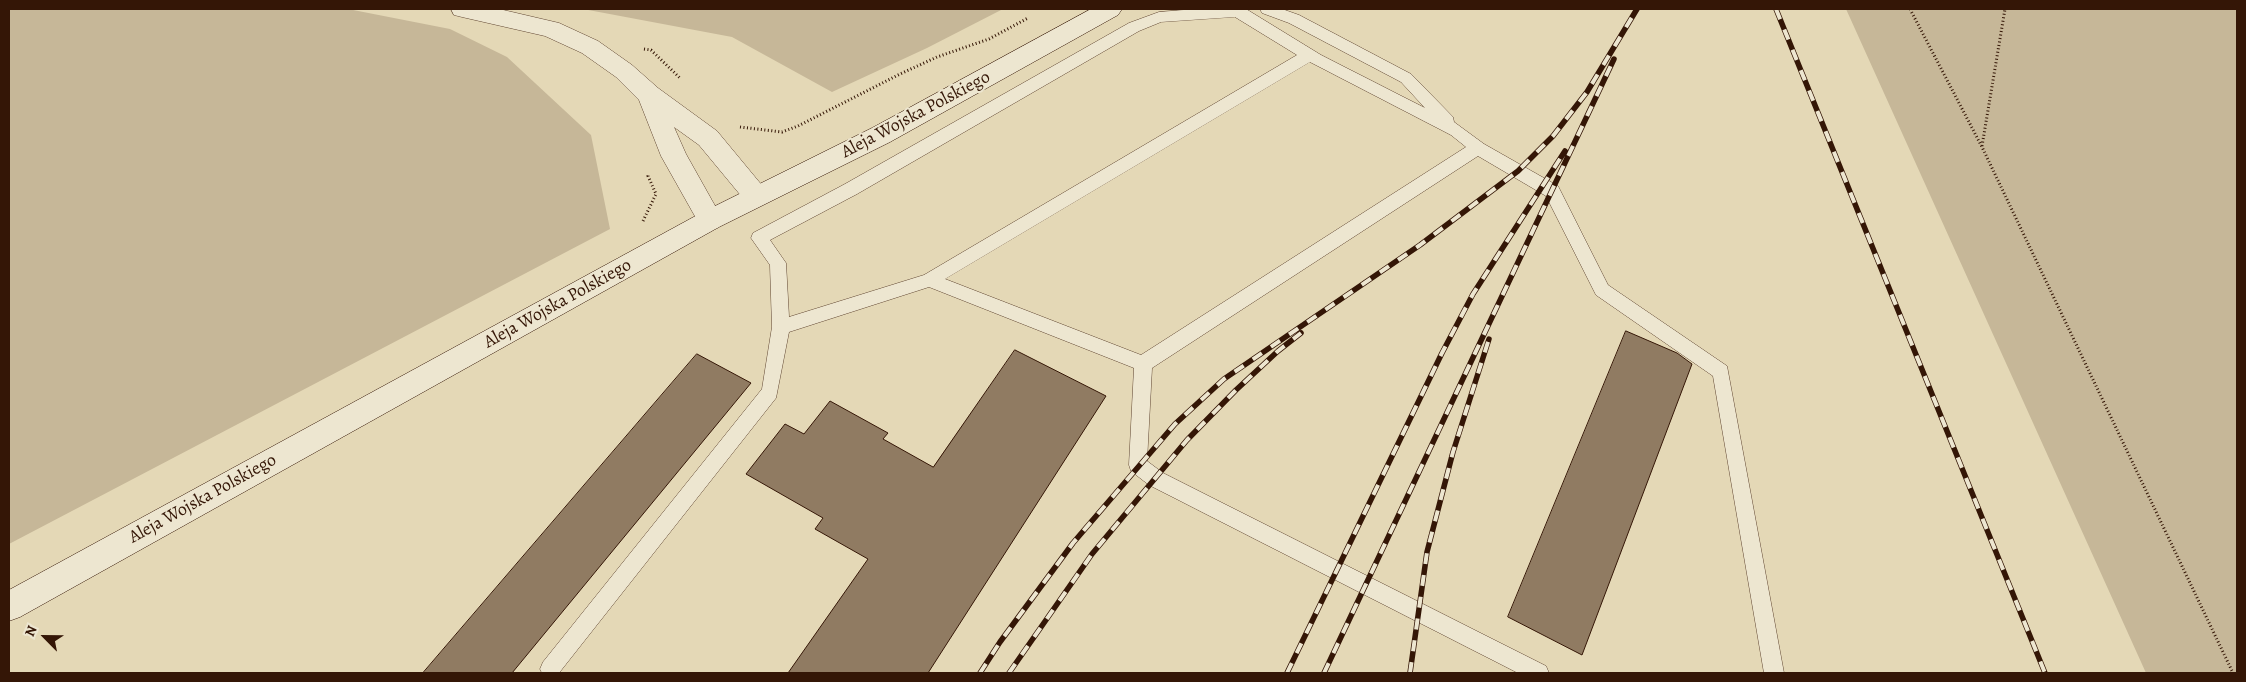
<!DOCTYPE html>
<style>
body{margin:0}
#map{position:relative;width:2246px;height:682px;overflow:hidden;background:#e4d8b6;font-family:Alegreya,serif}
canvas{display:block}
.frame{position:absolute;inset:0;border:10px solid #341606;pointer-events:none}
.north{position:absolute;left:20px;top:612px;width:50px;height:50px;-webkit-text-stroke:4px #ede6d0;paint-order:stroke;rotate:293deg;font-size:14px;font-weight:700;line-height:20px;text-align:center;color:#341606}
.north::after{content:'';display:block;margin:auto;width:18px;height:22px;background:#341606;clip-path:polygon(50% 0,100% 100%,50% 72%,0 100%)}
</style>
<div id="map">
<canvas width="2246" height="682"></canvas>
<div class="frame"></div>
<div class="north">N</div>
</div>
<script>
const c = document.querySelector('canvas').getContext('2d');
c.lineJoin = 'round';
function fill(path, color) { c.fillStyle = color; c.fill(path, 'evenodd'); }
function strokePath(path, color, width, dash) { c.strokeStyle = color; c.lineWidth = width; c.lineCap = dash ? 'butt' : 'round'; c.setLineDash(dash || []); c.stroke(path); }
function write(font, color, halo, rows, align = 'center') {
  c.font = font + ' Alegreya,serif'; c.lineWidth = 4; c.setLineDash([]); c.textBaseline = 'middle'; c.strokeStyle = halo; c.fillStyle = color; for (const [text, x, y, turn = 0] of rows) {
    c.save(); c.translate(x, y); c.rotate((+turn || 0) * Math.PI / 180); c.textAlign = isNaN(turn) ? turn : align; if (halo) c.strokeText(text, 0, 0); c.fillText(text, 0, 0); c.restore();
  }
}
fill(new Path2D(`
 M9 9H348L450 29 507 57 591 135 610 229 9 544Z
 M583 9H1003L927 48 832 92 732 37Z
 M1846 9H2237V673H2146Z`), '#c6b798');
const building = new Path2D(`
 M1626 331 1677 353 1692 364 1582 655 1508 617Z
 M1015 350 1106 396 928 673H788L868 559 815 529 823 518 746 474 785 424 804 434 830 401 888 433 883 439 933 467Z
 M697 354 751 383 512 673H423Z`);
fill(building, '#907b62');
strokePath(building, '#341606', 1);
const lane = new Path2D(`
 M1196 9H1246L1321 55 1425 108 1401 82 1289 23 1262 13 1260 9H1282L1299 15 1411 74 1453 117 1454 122 1484 144 1558 186 1608 285 1727 366 1784 673H1764L1713 376 1596 295 1546 196 1478 156 1152 368 1147 461 1163 473 1546 666 1549 673H1518L1149 485 1131 471 1129 465 1134 368 929 287 789 332 776 398 559 673H542L540 669 543 662 762 389 772 327 770 265 751 238 753 233 845 184 1129 23 1159 12ZM1235 17 1297 55 924 275 789 317 786 263 770 240 857 194 1139 31 1161 22ZM1310 62 1451 135 1466 147 1141 355 945 279Z`);
const street = new Path2D(`
 M451 9H499L559 23 598 41 632 65 658 88 717 131 765 189 769 196 765 203 756 206 747 203 699 145 674 127 686 154 723 220 719 227 710 231 701 227 661 156 639 100 616 77 582 53 545 36 462 17 454 15Z`);
const secondary = new Path2D(`
 M1091 9H1122L1118 15 890 142 719 227 20 617 9 621V590L701 213 872 128Z`);
strokePath(lane, '#604632', 1);
strokePath(street, '#604632', 1);
strokePath(secondary, '#341606', 1);
strokePath(new Path2D(`
 M1910 9 1982 147 2233 673
 M644 49 651 50 681 79
 M740 127 782 132 798 126 900 74 937 57 989 39 1028 18
 M1982 146 2005 9
 M643 221 656 194 648 176 649 174`), '#341606', 3, [1, 2.5]);
fill(lane, '#ede6d0');
fill(street, '#ede6d0');
fill(secondary, '#ede6d0');
const rail = new Path2D(`
 M1776 9 2045 673
 M980 673 1000 642 1073 543 1175 424 1224 379 1420 245 1518 171 1553 136 1587 92 1637 9
 M1009 673 1092 554 1187 440 1236 390 1278 351 1301 333
 M1287 673 1442 353 1473 294 1565 151
 M1324 673 1614 59
 M1410 673 1427 552 1453 452 1489 339`);
strokePath(rail, '#341606', 5.5);
strokePath(rail, '#ede6d0', 4, [11]);
write('18px', '#341606', '#ede6d0', [
 ["Aleja Wojska Polskiego",916,115,-28],
 ["Aleja Wojska Polskiego",558,304,-29],
 ["Aleja Wojska Polskiego",203,499,-29]
]);
</script>
